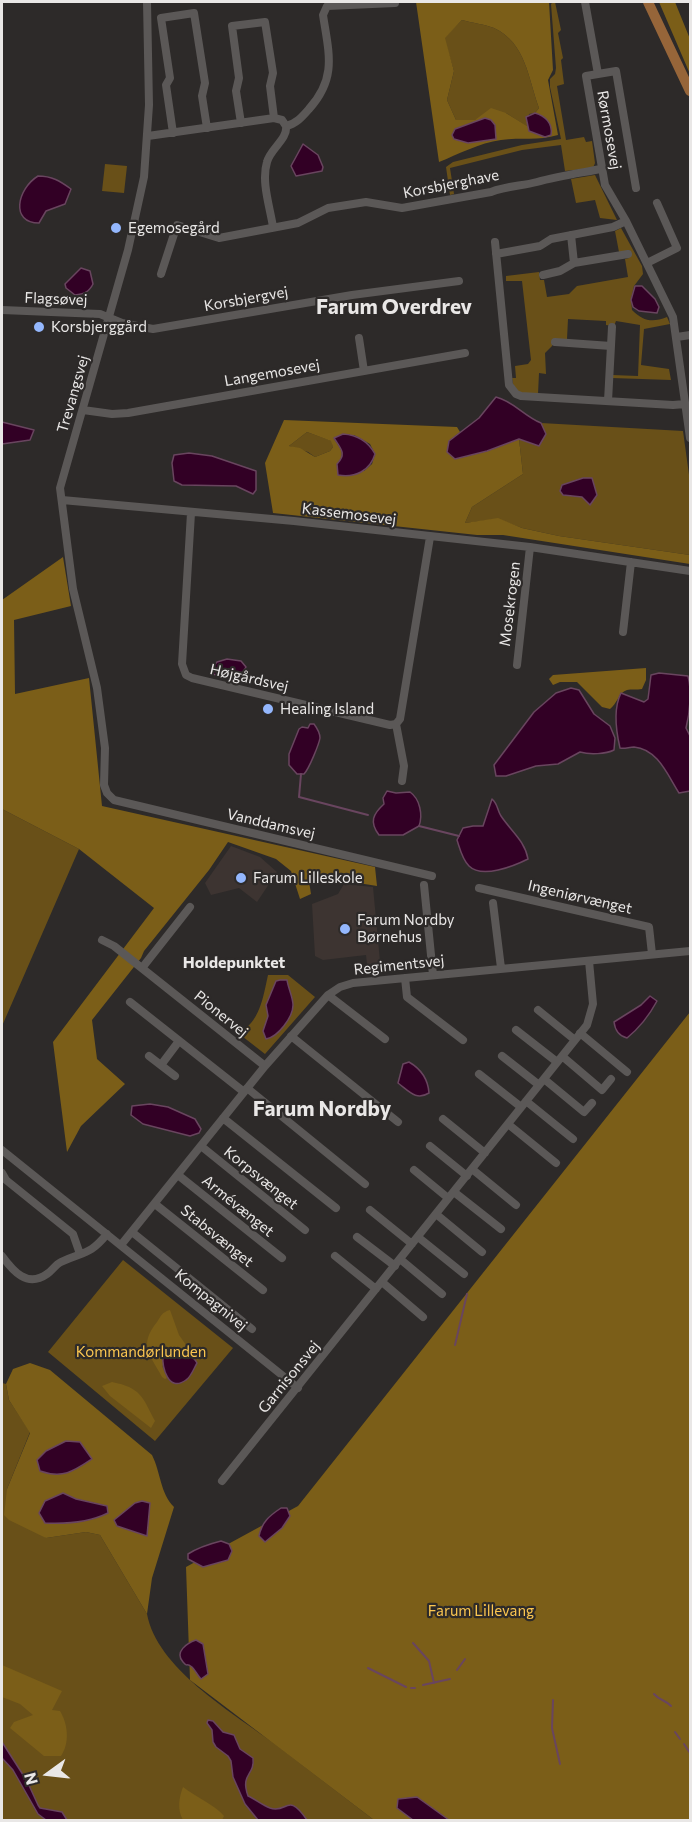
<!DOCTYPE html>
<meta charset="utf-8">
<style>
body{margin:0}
#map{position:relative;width:692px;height:1822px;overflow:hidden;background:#2d2a29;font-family:Commissioner,sans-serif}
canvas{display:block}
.frame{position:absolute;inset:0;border:3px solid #e9e7e6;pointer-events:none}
.north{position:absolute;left:18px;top:1744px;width:60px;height:60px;-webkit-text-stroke:4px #2d2a29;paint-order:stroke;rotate:255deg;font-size:16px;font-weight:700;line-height:24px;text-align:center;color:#e9e7e6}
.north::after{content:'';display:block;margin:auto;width:21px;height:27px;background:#e9e7e6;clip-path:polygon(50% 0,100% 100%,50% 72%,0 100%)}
</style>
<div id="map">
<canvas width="692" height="1822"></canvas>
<div class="frame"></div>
<div class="north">N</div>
</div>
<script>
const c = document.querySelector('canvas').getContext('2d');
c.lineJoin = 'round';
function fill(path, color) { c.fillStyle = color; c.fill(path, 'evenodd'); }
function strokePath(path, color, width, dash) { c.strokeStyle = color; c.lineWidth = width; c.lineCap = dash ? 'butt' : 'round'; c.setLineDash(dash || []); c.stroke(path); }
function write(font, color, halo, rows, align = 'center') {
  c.font = font + ' Commissioner,sans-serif'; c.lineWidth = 4.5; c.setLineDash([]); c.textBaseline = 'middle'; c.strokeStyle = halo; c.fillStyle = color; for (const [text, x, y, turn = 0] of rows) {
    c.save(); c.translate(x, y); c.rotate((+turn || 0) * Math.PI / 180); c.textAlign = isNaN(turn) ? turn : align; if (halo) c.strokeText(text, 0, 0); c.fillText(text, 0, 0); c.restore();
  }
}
fill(new Path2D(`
 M231 846 260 857 277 872 257 902 239 888 211 895 205 883Z
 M344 884 373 887 381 972 368 973 366 955 323 960 315 956 312 904 338 894Z`), '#3d3431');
fill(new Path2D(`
 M553 2H555L561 30 558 33 563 58 561 60 564 84 557 86 566 140 584 137 586 142 592 141 595 163 593 168 565 171 561 145 522 150 450 168 454 194 450 195 446 167 453 162 522 145 561 139 550 87V79L555 74 556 68 551 4Z
 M462 20C472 23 484 24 494 28 526 43 528 78 539 108L535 113 529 114 528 127 506 113 475 120H456L447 100 454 71 444 38Z
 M105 164 127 166 124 193 102 191Z
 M595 175 617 220 600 218 595 200 576 203 571 179Z
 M621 228 642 266 643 274 634 286 631 299 632 310C643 321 652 323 667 317L670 324 644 329 641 365 669 369 671 380 612 378V375L638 376 640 325 616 321 614 326 606 325V321L568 319 567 339H552V346L545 353 546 374 539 373 538 394 522 393 514 389 512 378H516L515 366 528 364 531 360 522 281H506V276L539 272 540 280H544L547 297 569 294 577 286 628 277 625 259 629 258 619 252 615 231Z
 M541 423 683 431 690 482V555L559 536 522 528 498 519 465 523 472 507 523 474 519 439 539 446 546 434Z
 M307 432 332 441 333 447 330 451 315 457 308 452 289 446Z
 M2 809 79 849 2 1026Z
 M268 975H288L315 997 265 1054 238 1033C260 1023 263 997 268 975Z
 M123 1260 233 1348 155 1441 48 1352Z
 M2 1383 6 1384 9 1400 30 1432 7 1489 46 1538 86 1532 100 1535 147 1614C157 1668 230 1711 272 1742 306 1768 340 1794 374 1820H2Z`), '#695018');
fill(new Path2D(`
 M416 2H549L553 70 548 80 558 135C538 141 521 137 501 140 479 143 459 154 439 162ZM462 20C472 23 484 24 494 28 526 43 528 78 539 108L535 113 526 117 527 126 506 113 491 108 475 120H456L447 100 454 71 445 38Z
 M659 2H675L690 39V74Z
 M284 420 457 427 460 432 449 441 455 459 487 451 519 439 523 474 472 507 465 523 498 518 522 528 559 536 690 555V564L503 535H477L273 513 265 463ZM307 432 331 441 333 447 330 451 315 457 300 448 289 446ZM354 435 370 444 375 454 372 464 364 471 337 464C346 454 341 449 334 439Z
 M63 557 71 606 14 620 15 694 89 678 102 806 375 867 377 886 308 875 311 894 300 899 291 871 276 859 228 842 209 870 144 951 141 958 92 1020 97 1059 125 1084 81 1126 67 1152 53 1042 154 908 79 849 2 809V600Z
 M646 668V680L642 689C637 690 631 689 627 690 619 692 617 704 610 709L602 707 577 682H560L553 685 549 679 553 675Z
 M690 1012V1820H374L190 1680 186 1567 298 1506Z
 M170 1310 179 1335 189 1349 199 1356V1358H194L182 1351 162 1366 167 1378 165 1379 162 1377C150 1354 138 1346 157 1322 161 1316 162 1312 170 1310Z
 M30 1363 50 1370 152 1455C161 1473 160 1493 174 1507L152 1578 147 1614 100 1535 86 1532 46 1538 9 1520 4 1515 7 1489 30 1433 9 1400 6 1384 13 1369ZM63 1493 76 1499 107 1506 39 1513Z
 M112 1382C141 1388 142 1396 155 1421L151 1428 110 1396 102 1386Z
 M2 1665 62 1691 52 1710 60 1711C68 1724 70 1743 61 1756H44L10 1728 14 1722 33 1715 20 1704 2 1697Z
 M183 1787C196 1797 215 1805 224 1816L222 1820H183C177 1810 179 1797 183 1787Z`), '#7b5e18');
const water = new Path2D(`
 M535 113C545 116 553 123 551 135L545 137 529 131 526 117Z
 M485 118 491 120 495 125 496 139 468 143 454 139 452 135 455 129Z
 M303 144 318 155 323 167 322 171 296 176 291 166Z
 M38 176C52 176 60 181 71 189L65 204 46 211 39 223C10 223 17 189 38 176Z
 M81 268 90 271 93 284C89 292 84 294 75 295L66 288 65 284Z
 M635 286H642L655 299 659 307 657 313 639 311 633 307 631 300Z
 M496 397C513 401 524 416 541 423L546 434 539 446 519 439 487 451 455 459 447 452 449 441 479 418Z
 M2 422 34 430 30 440 2 444Z
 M343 434C358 435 368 441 375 454 370 471 355 478 338 475L337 464C347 454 341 449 334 438Z
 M189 453 212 456 256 471V490L253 494 236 486 182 485 174 481 172 463 174 455Z
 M583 478H592L597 495 590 505 582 497 563 495 560 491 562 485Z
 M227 659 241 661 246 667C239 682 225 677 212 674L211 669 217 662Z
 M659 673 688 676C692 691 690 712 686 728L690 736V791L679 793C668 776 658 749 634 747 629 747 625 749 620 748 616 731 613 709 621 693L644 702 648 699 651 675Z
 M571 688 579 690 594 714 610 726 615 738 614 750C606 754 590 755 580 752L558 764 536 766 506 776H496L494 765 534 712 556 693Z
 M310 724H314C317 728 320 732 320 738 319 744 309 769 304 774H297L289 765V754L299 729 302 727 308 728Z
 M387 791 396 793 410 792C420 799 423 815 419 826L403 835H379C369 822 373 814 384 804L383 798Z
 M492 799C498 804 497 810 501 816 511 831 525 841 528 859 514 866 482 879 469 866 462 859 460 849 457 840L463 828 473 826H483Z
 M280 980H287C288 988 293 997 293 1005 293 1017 278 1037 266 1039L263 1031 268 1016 266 1005 276 981Z
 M650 996 657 1001C650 1014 638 1029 627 1038 619 1036 615 1030 614 1022L641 1005Z
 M409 1062C421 1069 428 1079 429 1093 416 1101 409 1091 398 1083L403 1064Z
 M150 1104 168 1107 195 1119 201 1129 199 1133 190 1136 143 1124 131 1115 132 1106Z
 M173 1351C183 1351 192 1354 197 1363 194 1368 191 1377 186 1380 168 1393 162 1367 163 1355Z
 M66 1441 80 1442 92 1459C74 1471 63 1479 40 1471L37 1460 46 1451Z
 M63 1493 76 1499 107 1506 108 1513C88 1523 66 1524 45 1523L39 1513 45 1501Z
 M142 1501 150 1503 147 1536 117 1526 114 1520 135 1503Z
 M281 1508H287L290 1516 282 1528 265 1542 259 1536C262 1522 269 1516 281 1508Z
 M221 1541 229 1544 232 1551 228 1560 203 1567 188 1559V1554C199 1547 209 1544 221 1541Z
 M196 1640 203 1644 208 1674 201 1679C198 1676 195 1670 192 1667 185 1662 188 1668 183 1662 174 1652 187 1643 196 1640Z
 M208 1720 213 1721 223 1732 234 1735 240 1749 253 1758C255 1776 240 1773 248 1796 255 1799 262 1805 270 1808 288 1814 287 1791 307 1820H258L245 1804 233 1777 231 1761 228 1756 216 1747 213 1742 212 1730 207 1723Z
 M2 1742 27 1781 38 1805 40 1808 62 1812 67 1820H46L38 1814 13 1770 2 1758Z
 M417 1797 449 1820H413L397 1808 398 1799Z`);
fill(water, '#320025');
strokePath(water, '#69455f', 1.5);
strokePath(new Path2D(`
 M301 774 299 797 368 815
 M419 826 459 836
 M455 1345 467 1294
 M413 1643 429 1661 434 1683
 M368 1668 406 1687
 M457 1670 465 1659
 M423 1685 450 1679
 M411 1688H415
 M654 1694C660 1701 666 1700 671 1706
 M553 1700 552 1728 560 1764
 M675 1732 680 1739
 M684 1744 690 1753`), '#69455f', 2);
strokePath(new Path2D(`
 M147 2 149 105 144 177 128 250 60 488 73 589 97 688 105 748 104 785 107 793 114 800 432 876
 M585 2 598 74 586 76 605 185 626 221 673 317 690 438
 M598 74 616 71 636 188
 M241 123 236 91 239 78 232 26 265 22 273 73 270 86 274 118
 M286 126C296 124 302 117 309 109 337 78 329 54 323 15L327 6 395 3
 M173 133 166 85 170 78 161 18 194 13 205 83 202 96 207 128
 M148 136 274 118 282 120 286 126
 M273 227C270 207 261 182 267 162 270 149 288 139 286 126
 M571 235 574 263
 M495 242 509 385 516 394 521 396 673 405 685 404
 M496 254 540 246 551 239 613 227 626 221
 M647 263 677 248 657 203
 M161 274 177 225 219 238 298 223 328 208 366 202 402 208 491 192C506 186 522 186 537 182 558 176 580 173 601 169
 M543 275 560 271 574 263 628 254
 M2 310 100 314 122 323 153 329 352 295 459 281
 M677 337 690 335
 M359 338 364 371
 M555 342 611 346
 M608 401 612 327
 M83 410 112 414 128 413 465 353
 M62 500 294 521 530 547 690 571
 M191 513 182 664 186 675 192 678 390 725 396 724 400 719 430 537
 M623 632 631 562
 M517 665 530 547
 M396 724 404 766 402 781
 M424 885 433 975
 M479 888 649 927 652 954
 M493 903 501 968
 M102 940 114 946 265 1066
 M142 968 190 907
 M405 978 407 997 463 1040
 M328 995 385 1039
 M130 1002 244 1092
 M538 1010 575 1040
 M516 1030 557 1062
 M580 1033 627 1072
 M291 1036 398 1122
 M149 1056 175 1076
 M502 1056 539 1085
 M562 1056 602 1090 611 1079
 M161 1065 179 1041
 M479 1074 521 1107
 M544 1079 584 1112 592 1103
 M247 1088 365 1184
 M526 1101 573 1139
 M223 1118 336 1208
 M443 1119 485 1153
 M508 1124 556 1163
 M201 1146 305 1230
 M430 1146 467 1176
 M2 1150 298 1388
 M472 1169 516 1205
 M414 1170 448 1198
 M2 1173 6 1180 73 1234 80 1254
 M178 1175 282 1258
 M454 1192 501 1229
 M155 1204 263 1290
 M370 1210 412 1244
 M436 1214 482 1252
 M132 1232 252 1329
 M357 1237 395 1266
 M418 1237 464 1274
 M121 1245 265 1066 328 995 340 987 353 983 690 951
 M2 1256C13 1271 27 1288 47 1274 52 1271 55 1265 61 1262 84 1251 89 1256 107 1234
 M335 1256 376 1289
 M400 1259 442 1294
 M382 1282 423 1317
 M222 1481 587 1025 593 1004 589 961`), '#5b5857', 8);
strokePath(new Path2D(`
 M648 2 690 91`), '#966539', 10);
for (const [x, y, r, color] of [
 [116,228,6,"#94b7fd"],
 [39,327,6,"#94b7fd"],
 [268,709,6,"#94b7fd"],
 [241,878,6,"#94b7fd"],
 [345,929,6,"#94b7fd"]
]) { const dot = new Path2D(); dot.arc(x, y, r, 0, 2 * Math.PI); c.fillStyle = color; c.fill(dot); strokePath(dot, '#2d2a29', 2); }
write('15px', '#e9e7e6', '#2d2a29', [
 ["Rørmosevej",609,130,80],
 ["Korsbjerghave",451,184,-11],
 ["Flagsøvej",56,299,2],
 ["Korsbjergvej",246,299,-10],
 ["Langemosevej",272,373,-10],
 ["Trevangsvej",73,394,-74],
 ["Kassemosevej",349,514,7],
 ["Mosekrogen",510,604,-83],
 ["Højgårdsvej",249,678,13],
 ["Vanddamsvej",271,824,13],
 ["Ingeniørvænget",580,897,13],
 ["Regimentsvej",399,965,-6],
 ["Pionervej",221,1014,39],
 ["Korpsvænget",261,1178,39],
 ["Armévænget",238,1206,39],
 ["Stabsvænget",217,1236,39],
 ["Kompagnivej",211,1300,39],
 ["Garnisonsvej",289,1377,-51]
]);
write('15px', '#e9e7e6', '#2d2a29', [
 ["Egemosegård",128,228],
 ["Korsbjerggård",51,327],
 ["Healing Island",280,709],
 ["Farum Lilleskole",253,878],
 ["Farum Nordby",357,920],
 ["Børnehus",357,937]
], 'left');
write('15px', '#fbc650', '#2d2a29', [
 ["Kommandørlunden",141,1352],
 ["Farum Lillevang",481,1611]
]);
write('bold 16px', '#e9e7e6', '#2d2a29', [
 ["Holdepunktet",234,963]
]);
write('bold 21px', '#e9e7e6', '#2d2a29', [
 ["Farum Overdrev",394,307],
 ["Farum Nordby",322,1109]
]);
</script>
